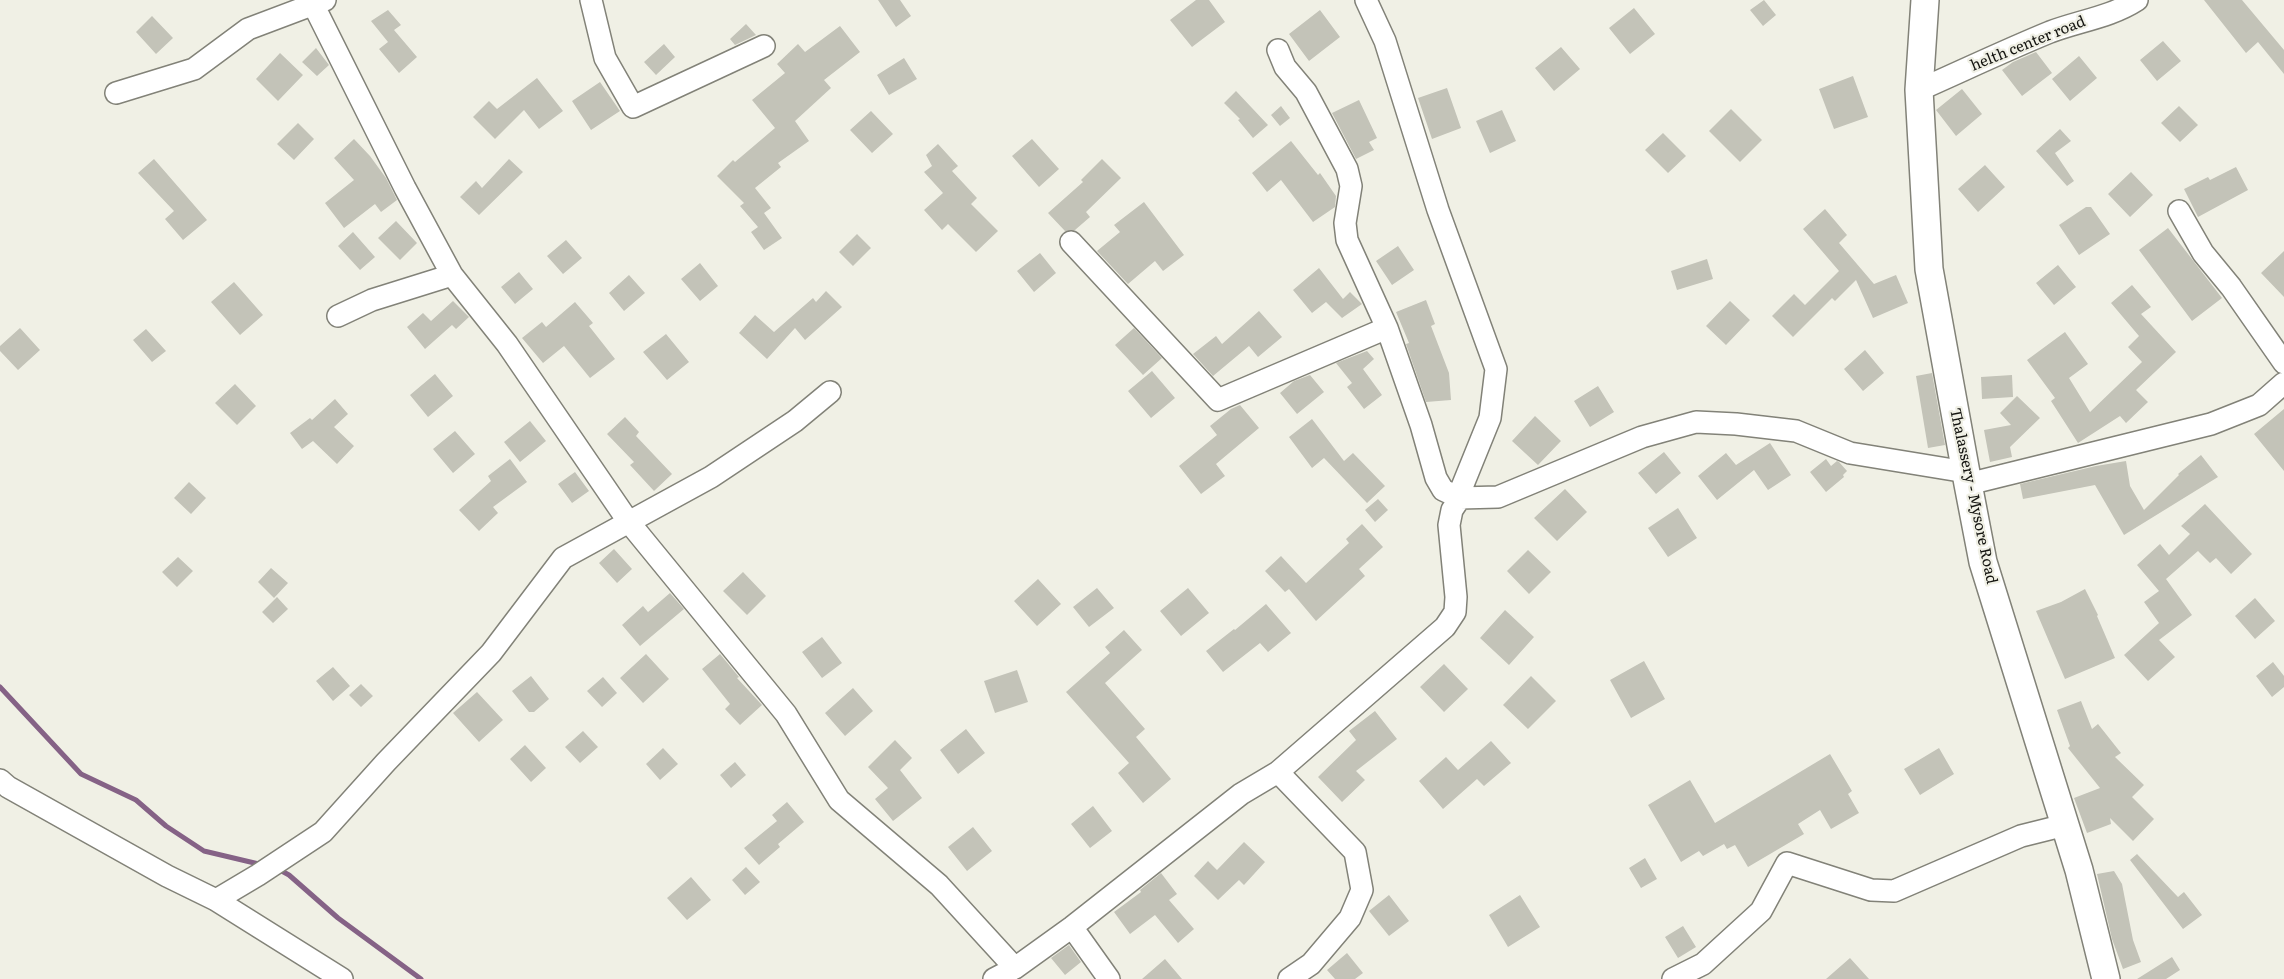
<!DOCTYPE html>
<style>
body{margin:0}
canvas{display:block;background:#f0f0e5}
</style>
<canvas width="2284" height="979"></canvas>
<script>
const c = document.querySelector('canvas').getContext('2d');
c.lineJoin = 'round';
function strokePath(path, color, width, dash) { c.strokeStyle = color; c.lineWidth = width; c.lineCap = dash ? 'butt' : 'round'; c.setLineDash(dash || []); c.stroke(path); }
function fill(path, color) { c.fillStyle = color; c.fill(path, 'evenodd'); }
function write(font, color, halo, rows, align = 'center') {
  c.font = font + ' Literata,serif'; c.lineWidth = 4.5; c.setLineDash([]); c.textBaseline = 'middle'; c.strokeStyle = halo; c.fillStyle = color; for (const [text, x, y, turn = 0] of rows) {
    c.save(); c.translate(x, y); c.rotate((+turn || 0) * Math.PI / 180); c.textAlign = isNaN(turn) ? turn : align; if (halo) c.strokeText(text, 0, 0); c.fillText(text, 0, 0); c.restore();
  }
}
strokePath(new Path2D(`
 M0 687 81 774 136 800 166 826 204 851 263 865
 M278 869 289 875 338 918 421 979`), '#856286', 5);
fill(new Path2D(`
 M878 0H900L911 16 896 27Z
 M1196 0H1209L1225 22 1192 47 1170 20Z
 M1764 0 1776 15 1763 26 1750 10Z
 M2204 0H2242L2284 50V74L2258 42 2246 53Z
 M1634 8 1655 34 1630 54 1609 28Z
 M388 10 401 25 394 30 417 57 399 73 379 49 388 42 371 21Z
 M1320 10 1340 37 1309 61 1289 34Z
 M152 16 173 38 156 54 136 32Z
 M746 24 756 35 735 45 730 39Z
 M840 26 860 52 824 80 831 88 795 121 809 141 778 163 781 167 755 188 771 208 764 213 782 238 764 250 751 232 758 227 740 206 744 203 717 176 733 160 735 162 775 128 752 100 785 73 777 64 798 44 805 52Z
 M2163 41 2181 61 2157 81 2140 60Z
 M664 44 675 57 656 75 644 62Z
 M1561 47 1580 69 1554 91 1535 68Z
 M316 48 329 65 317 76 302 62Z
 M2036 52 2052 73 2022 96 2002 70 2013 62Z
 M280 53 303 75 278 101 256 79Z
 M2079 56 2097 78 2070 101 2052 79Z
 M904 58 917 79 889 95 877 75Z
 M1853 76 1868 117 1834 129 1819 89Z
 M537 78 563 111 539 129 524 110 495 139 473 117 489 101 497 109Z
 M600 82 620 111 591 130 572 101Z
 M1447 88 1461 128 1432 139 1418 98Z
 M1962 89 1982 114 1956 136 1936 110Z
 M1236 91 1268 125 1253 138 1238 120 1240 119 1224 103Z
 M1359 100 1377 138 1369 142 1374 150 1356 159 1332 113Z
 M1281 106 1290 118 1280 126 1271 115Z
 M2179 106 2198 125 2180 142 2161 123Z
 M1731 109 1762 140 1740 162 1709 131Z
 M1502 110 1516 141 1490 153 1476 121Z
 M871 111 893 134 872 153 850 130Z
 M298 123 314 139 294 160 277 144Z
 M2060 129 2071 141 2055 153 2074 181 2067 186 2036 151Z
 M1663 133 1686 156 1668 173 1645 150Z
 M354 139 370 156 386 178 397 200 381 212 375 204 344 228 325 203 354 180 334 158Z
 M1032 139 1059 169 1039 187 1012 156Z
 M1291 141 1318 175 1320 173 1336 196 1335 207 1313 222 1281 180 1267 192 1252 173Z
 M938 144 958 166 952 171 977 198 971 204 998 231 976 252 948 224 942 230 924 210 943 193 924 172 932 166 926 155Z
 M154 159 207 220 183 240 165 219 174 211 138 173Z
 M509 159 523 172 479 215 460 197 476 181 482 188Z
 M1102 159 1121 178 1086 212 1090 217 1075 230 1065 231 1048 213 1083 182 1081 180Z
 M1985 165 2005 187 1978 212 1958 189Z
 M2236 167 2248 190 2198 217 2184 189 2208 177 2210 180Z
 M2131 172 2153 195 2130 217 2108 194Z
 M1144 202 1184 255 1163 271 1155 261 1128 284 1097 251 1120 232 1114 225Z
 M2086 207H2091L2110 234 2079 255 2059 225Z
 M1825 209 1847 235 1839 243 1874 284 1896 275 1908 303 1873 318 1856 280 1835 301 1832 298 1793 337 1772 316 1794 294 1805 305 1839 271 1803 229Z
 M396 221 417 243 400 260 378 238Z
 M2168 228 2222 298 2192 321 2139 250Z
 M353 232 375 257 360 270 338 246Z
 M857 234 871 248 853 266 839 252Z
 M566 240 582 258 563 274 547 256Z
 M1398 246 1414 270 1392 285 1376 261Z
 M2284 251V297L2261 273Z
 M1040 253 1056 273 1034 292 1017 271Z
 M1707 259 1713 279 1677 290 1671 271Z
 M700 263 718 286 700 301 681 279Z
 M2058 265 2076 287 2054 305 2036 283Z
 M1319 268 1343 299 1350 292 1362 304 1342 318 1326 302 1312 313 1293 290Z
 M519 272 533 289 515 304 501 287Z
 M629 275 645 293 624 311 609 293Z
 M234 282 263 315 240 335 211 302Z
 M2132 285 2151 307 2141 314 2176 352 2136 390 2148 402 2126 423 2120 416 2078 443 2051 401 2055 398 2027 360 2065 332 2088 364 2069 378 2090 412 2142 362 2128 347 2139 336 2111 303Z
 M826 291 842 307 805 340 795 328 767 359 739 333 755 315 774 332 813 298 816 302Z
 M1426 300 1435 324 1431 326 1449 373 1451 400 1426 402 1406 344 1409 343 1396 312Z
 M453 301 469 317 456 329 452 325 425 349 407 327 423 313 431 321Z
 M1730 301 1750 320 1726 345 1706 326Z
 M575 302 593 323 589 326 615 359 590 378 564 346 543 363 522 338 542 322 546 327Z
 M1259 311 1282 337 1258 357 1249 346 1213 376 1193 354 1216 336 1222 344Z
 M20 328 40 350 18 370 0 351V346Z
 M1134 328 1162 358 1143 375 1115 345Z
 M146 329 166 351 152 362 133 340Z
 M666 334 689 362 667 380 643 352Z
 M1865 350 1884 373 1863 391 1844 369Z
 M1367 351 1374 359 1363 369 1382 395 1364 409 1347 387 1352 383 1336 363Z
 M1152 371 1175 398 1151 418 1128 391Z
 M1932 373 1945 445 1928 448 1916 376Z
 M435 374 453 396 428 417 410 395Z
 M1310 375 1324 392 1297 414 1280 393 1294 381Z
 M2012 375 2013 397 1982 399 1981 377Z
 M235 384 256 406 237 425 215 403Z
 M1598 386 1614 412 1590 427 1574 401Z
 M2017 396 2040 418 2010 447 2012 457 1990 462 1984 430 2011 425 2000 413Z
 M335 399 348 414 334 427 354 446 337 464 313 441 302 449 290 433 310 418 312 420Z
 M1240 405 1259 428 1216 464 1225 476 1201 494 1179 466 1217 435 1210 426 1231 409Z
 M2284 409V471L2254 434Z
 M1535 416 1561 441 1538 465 1512 441Z
 M625 417 639 432 636 436 672 474 654 491 630 465 634 462 607 434Z
 M1312 419 1344 461 1353 453 1385 486 1367 503 1324 458 1312 468 1289 437Z
 M530 421 546 441 520 462 504 442Z
 M455 431 475 454 453 473 433 449Z
 M1770 443 1791 475 1768 490 1754 470 1717 500 1698 476 1726 453 1736 465Z
 M1664 452 1681 473 1656 494 1638 473Z
 M2201 455 2218 477 2124 535 2095 485 2023 499 2020 484 2096 466 2126 461 2130 486 2144 510 2179 475 2178 474Z
 M510 459 527 482 493 507 498 513 479 531 459 510 491 481 488 476Z
 M1826 459 1831 466 1837 461 1839 462 1847 471 1843 475 1844 477 1826 492 1810 472Z
 M575 472 589 491 572 503 558 484Z
 M189 482 206 498 191 514 174 498Z
 M1565 489 1587 512 1557 541 1534 518Z
 M1378 499 1388 510 1375 522 1365 510Z
 M2205 504 2252 554 2231 574 2216 558 2210 563 2198 551 2166 579 2192 615 2159 640 2175 657 2148 681 2124 655 2159 623 2144 602 2159 591 2137 565 2160 544 2169 555 2190 534 2181 526Z
 M1678 508 1697 538 1668 557 1648 528Z
 M1362 524 1383 547 1359 569 1365 576 1316 621 1289 589 1285 592 1265 571 1281 556 1306 583 1349 543 1346 539Z
 M614 549 632 569 617 583 599 563Z
 M1528 550 1551 572 1529 594 1507 571Z
 M178 557 193 571 177 587 162 572Z
 M271 568 288 583 274 598 258 582Z
 M743 572 766 596 747 615 723 591Z
 M1038 579 1061 604 1037 626 1014 601Z
 M1097 588 1114 608 1089 627 1073 607Z
 M1188 588 1209 613 1181 636 1160 611Z
 M2085 589 2098 615 2097 616 2115 658 2065 679 2036 611 2061 602Z
 M670 593 684 609 640 646 622 625 643 606 648 612Z
 M277 597 288 609 273 623 262 612Z
 M2255 598 2275 621 2255 639 2235 616Z
 M1266 604 1291 633 1268 652 1260 643 1223 672 1206 651 1234 629 1235 630Z
 M1505 610 1534 637 1509 665 1480 638Z
 M1124 630 1142 650 1105 683 1145 729 1136 737 1171 779 1143 803 1118 773 1129 763 1066 692 1110 653 1105 647Z
 M822 637 842 663 822 678 802 652Z
 M646 654 669 679 643 703 620 678Z
 M720 654 739 677 737 678 762 705 740 725 725 709 730 704 702 669Z
 M1644 661 1665 699 1631 718 1610 680Z
 M2273 662 2284 676V687L2272 697 2256 676Z
 M1444 664 1468 689 1444 712 1420 687Z
 M333 667 350 686 333 701 316 681Z
 M1017 670 1028 702 995 713 984 681Z
 M531 676 549 699 534 712H529L512 691Z
 M1531 676 1556 701 1528 729 1503 705Z
 M603 677 617 693 602 707 587 691Z
 M361 684 373 696 361 707 349 695Z
 M853 688 873 711 845 736 825 713Z
 M477 692 503 720 479 742 453 713Z
 M2081 701 2092 729 2098 724 2121 753 2115 757 2144 785 2132 797 2154 819 2133 841 2110 818 2111 824 2087 833 2074 798 2100 788 2068 748 2070 746 2057 710Z
 M1375 711 1397 739 1356 771 1365 780 1342 802 1318 777 1356 740 1349 731Z
 M966 729 985 753 958 774 940 750Z
 M583 731 598 747 580 763 565 747Z
 M895 740 912 758 900 770 922 798 893 821 875 799 888 788 868 767Z
 M1491 741 1511 763 1484 786 1477 779 1443 809 1419 781 1446 757 1458 770Z
 M525 745 546 768 531 782 510 759Z
 M663 748 678 764 660 780 646 764Z
 M1939 748 1954 774 1920 795 1904 769Z
 M1830 754 1852 791 1848 794 1859 813 1831 829 1820 810 1798 824 1804 834 1748 867 1735 845 1727 849 1724 844 1703 856 1699 851 1681 862 1648 805 1690 780 1715 823Z
 M735 762 746 775 731 788 720 775Z
 M787 802 804 822 778 844 780 847 759 865 744 848 777 821 772 815Z
 M1093 806 1112 831 1090 848 1071 824Z
 M973 827 992 851 967 871 948 847Z
 M1244 842 1265 862 1244 885 1239 880 1218 900 1194 876 1208 861 1217 870Z
 M2137 854 2178 897 2184 892 2202 915 2183 929 2130 860Z
 M1645 858 1657 879 1641 888 1629 868Z
 M746 867 760 882 745 895 732 880Z
 M2114 871 2122 884 2133 940 2141 962 2123 969 2112 939 2097 874Z
 M1161 873 1177 894 1169 900 1194 929 1178 943 1155 915 1130 934 1114 912 1141 892 1140 890Z
 M691 877 711 900 687 920 667 898Z
 M1389 895 1409 921 1389 936 1369 911Z
 M1520 895 1540 927 1508 947 1489 915Z
 M1683 926 1696 947 1678 958 1665 937Z
 M1069 945 1081 962 1065 975 1051 958Z
 M1347 953 1363 973 1355 979H1335L1327 970Z
 M2172 957 2180 970 2166 979H2137Z
 M1850 958 1869 979H1826Z
 M1165 959 1182 979H1142Z`), '#c3c3b8');
const minor = new Path2D(`
 M591 0 605 58 633 107 764 46
 M1366 0 1385 41 1438 210 1496 369 1490 418 1462 487 1460 498 1498 497 1642 437 1696 422 1736 424 1796 431 1850 453 1966 472
 M313 4 405 188 452 275 507 344 628 521 786 714 839 800 939 885 1015 968
 M1919 90C1962 71 2006 50 2050 32 2079 21 2111 17 2137 0
 M116 93 194 69 248 29 325 0
 M2179 211 2203 253 2231 287 2284 363
 M1071 242 1218 400 1387 328
 M338 316 372 300 452 275
 M1968 484 2211 424 2259 405 2284 383
 M1278 772 1355 852 1362 890 1350 918 1311 964 1289 979
 M0 780 8 787 167 876 216 900 342 979
 M216 900 258 875 323 832 386 762 491 653 563 558 711 477 795 421 830 392
 M1072 927 1109 979
 M994 979 1015 968 1072 927 1241 794 1278 772 1445 627 1455 612 1456 597 1449 525 1452 510 1460 498 1443 490 1436 478 1421 425 1387 328 1347 240 1345 223 1351 186 1347 169 1306 92 1285 67 1278 50
 M1673 979 1703 964 1761 911 1787 863 1871 890 1894 891 2021 836 2065 825`);
const major = new Path2D(`
 M1925 0 1919 90 1929 269 1968 484 1983 562 2079 870 2106 979`);
strokePath(minor, '#828278', 24);
strokePath(major, '#828278', 30);
strokePath(minor, '#fff', 21);
strokePath(major, '#fff', 27);
write('15px', '#141410', '#f0f0e5', [
 ["helth center road",2028,44,-22],
 ["Thalassery - Mysore Road",1973,496,78]
]);
</script>
